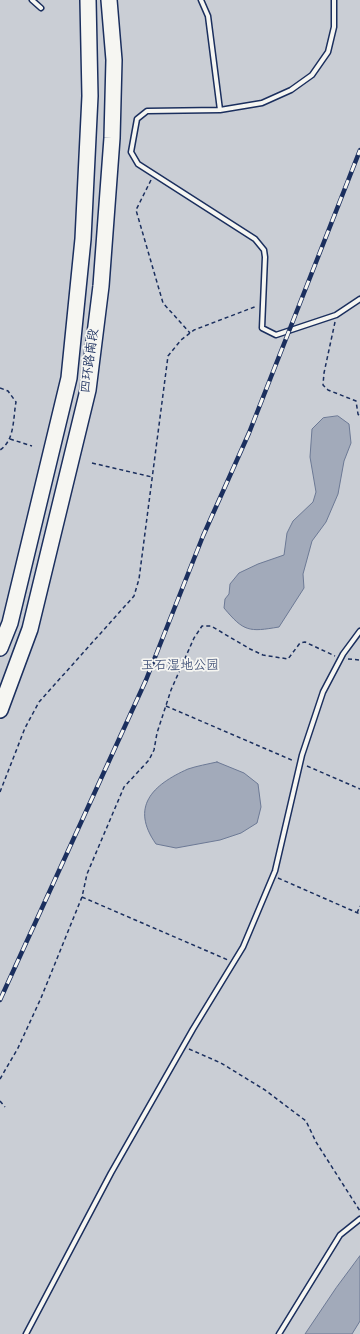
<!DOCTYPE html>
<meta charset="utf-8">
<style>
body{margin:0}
canvas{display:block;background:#e9eae9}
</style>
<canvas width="360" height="1334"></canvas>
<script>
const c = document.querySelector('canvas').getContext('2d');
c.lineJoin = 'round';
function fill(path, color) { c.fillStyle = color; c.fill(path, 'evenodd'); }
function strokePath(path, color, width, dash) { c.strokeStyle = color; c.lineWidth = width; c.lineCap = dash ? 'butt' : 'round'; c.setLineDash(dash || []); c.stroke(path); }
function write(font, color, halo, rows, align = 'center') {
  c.font = font + ' Kalam,"LXGW WenKai TC",sans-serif'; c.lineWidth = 3.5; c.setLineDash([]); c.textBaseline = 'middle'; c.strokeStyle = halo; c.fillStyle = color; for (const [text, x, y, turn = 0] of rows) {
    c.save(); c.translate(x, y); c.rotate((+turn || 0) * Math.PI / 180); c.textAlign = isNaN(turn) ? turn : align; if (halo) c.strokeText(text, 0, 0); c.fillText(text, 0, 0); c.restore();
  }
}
fill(new Path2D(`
 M0 0H360V1334H0Z`), '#caced5');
const water = new Path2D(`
 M338 416 349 424 351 443 344 461 338 494 326 522 312 541 303 574 304 588 279 627C249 632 244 632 224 608L225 599 229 594 230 584 239 573 258 564 284 555 287 533 293 521 313 502 316 492 310 457 312 429 323 418Z
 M217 762 244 773 258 784 261 807 257 823 241 833 220 840 176 848 156 844C130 807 152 785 188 769 197 766 208 764 217 762Z
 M360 1256V1321L352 1334H305L336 1288Z`);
fill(water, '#a2aaba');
strokePath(water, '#6c7995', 1);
const service = new Path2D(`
 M32 0 41 8
 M201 0 208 16 220 110
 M334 0V27L328 52 312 75 291 90 262 103 220 110 147 111 137 119 131 152 138 164 255 239 264 250 265 257 262 328 276 335 336 315 360 299
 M26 1334 111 1173 193 1029 243 947 275 871 302 755 323 692 343 654 360 631
 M279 1334 340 1235 360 1219`);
const motorway = new Path2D(`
 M0 648 10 623 69 378 83 239 90 96 88 0
 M0 710 30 629 88 390 101 286 112 138 114 60 109 0`);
strokePath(service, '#1b2f5e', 7);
strokePath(motorway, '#1b2f5e', 18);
strokePath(new Path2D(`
 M151 180 136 210 163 303 190 333
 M335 322 324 373 323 385 328 390 356 401 358 414 360 417
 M0 388 8 391 16 402C13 418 15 440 0 450
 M10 439 32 446
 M92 463 152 477
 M348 659 360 660
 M166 706 294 761
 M307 766 360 789
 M0 792 25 728 39 702 134 596 139 579 168 356 181 340 194 330 257 306
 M278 878 360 914
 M82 897 228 960
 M357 913 360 906
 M189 1049 221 1063 265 1090 306 1121 316 1142 360 1211
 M0 1079 18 1048 41 998 82 897 87 874 124 787 149 760 154 750 157 733 171 690 194 638 202 626H211L250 649 263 655 288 659 300 643 305 642 335 656
 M0 1101 5 1107`), '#1b2f5e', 1.5, [4, 3]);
strokePath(service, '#f6f6f2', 4);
strokePath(motorway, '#f6f6f2', 15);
const rail = new Path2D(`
 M0 1000 146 680 203 536 249 433 360 150`);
strokePath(rail, '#1b2f5e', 4.5);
strokePath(rail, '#f6f6f2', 3, [9]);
write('13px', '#1b2f5e', '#f6f6f2', [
 ["四环路南段",91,361,-82]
]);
write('13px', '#47577c', '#f6f6f2', [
 ["玉石湿地公园",180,667]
]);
</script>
